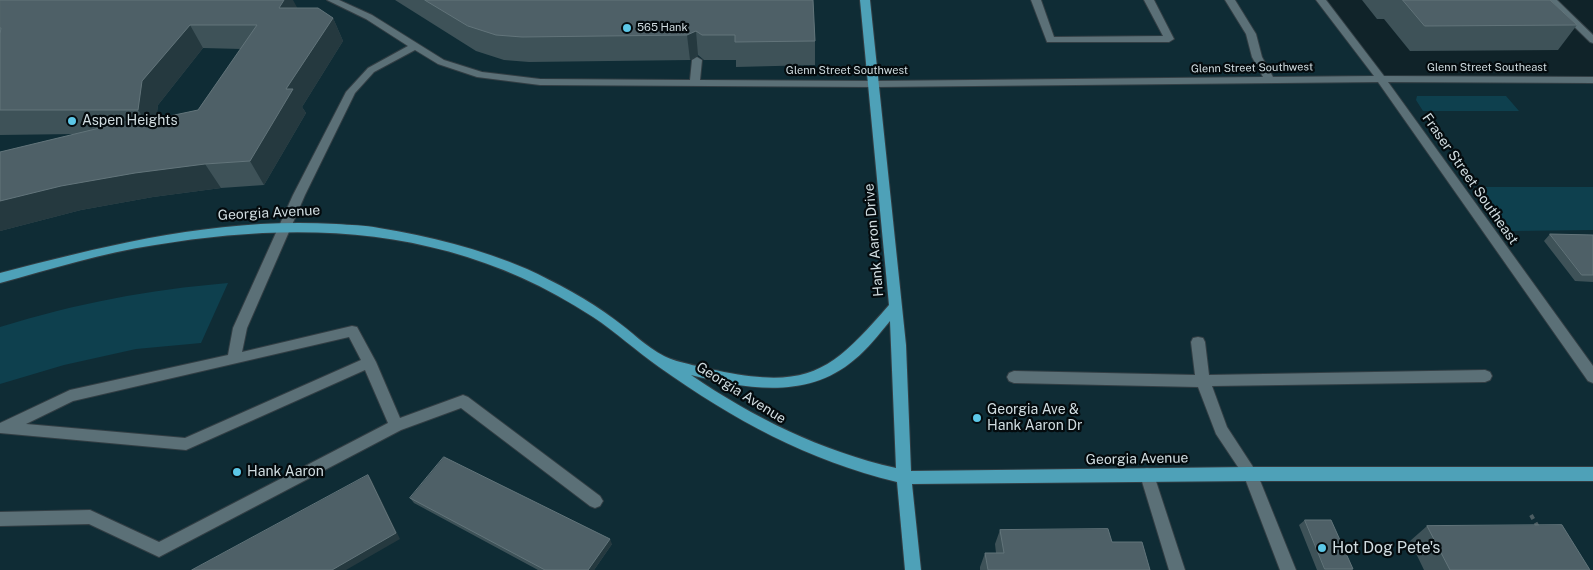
<!DOCTYPE html>
<style>
body{margin:0}
canvas{display:block;background:#102329}
</style>
<canvas width="1593" height="570"></canvas>
<script>
const c = document.querySelector('canvas').getContext('2d');
c.lineJoin = 'round';
function fill(path, color) { c.fillStyle = color; c.fill(path, 'evenodd'); }
function strokePath(path, color, width, dash) { c.strokeStyle = color; c.lineWidth = width; c.lineCap = dash ? 'butt' : 'round'; c.setLineDash(dash || []); c.stroke(path); }
function write(font, color, halo, rows, align = 'center') {
  c.font = font + ' "Public Sans",sans-serif'; c.lineWidth = 4.5; c.setLineDash([]); c.textBaseline = 'middle'; c.strokeStyle = halo; c.fillStyle = color; for (const [text, x, y, turn = 0] of rows) {
    c.save(); c.translate(x, y); c.rotate((+turn || 0) * Math.PI / 180); c.textAlign = isNaN(turn) ? turn : align; if (halo) c.strokeText(text, 0, 0); c.fillText(text, 0, 0); c.restore();
  }
}
fill(new Path2D(`
 M0 0H1318L1380 83 1593 82V570H0Z`), '#0f2c35');
fill(new Path2D(`
 M1417 96H1506L1519 111H1423L1416 100Z
 M1479 187H1593V230L1512 231Z
 M228 283 201 343 136 349 64 365 0 384V327C78 303 147 290 228 283Z`), '#0e404e');
const minor = new Path2D(`
 M327 0H339L372 15 444 60 482 72 540 79 690 80 692 60 697 57 702 60 700 80 875 81 1263 77 1252 57 1246 34 1225 0H1235L1256 34 1262 57 1273 77 1374 76 1316 0H1326L1384 76 1593 77V83L1388 82 1593 366V383L1588 381 1378 82 875 87 540 85 477 77 438 64 415 50 374 72 355 93 305 195 247 328 242 352 352 326 357 327 376 362 400 418 463 395 468 397 600 496 603 501 600 506 595 508 590 506 461 408 401 430 159 557 89 524 0 526V512L90 510 159 542 388 423 365 370 186 450 0 433V423L70 390 228 355 233 328 293 195 346 92 368 68 408 46 366 19ZM349 337 361 360 185 438 26 424 73 401Z
 M1031 0H1041L1054 37 1163 36 1144 0H1154L1174 39 1169 42H1047Z
 M1547 0H1557L1593 35V43L1590 42Z
 M1198 337 1203 338 1205 342 1209 375 1485 370 1490 372 1492 376 1490 380 1485 382 1212 386 1227 427 1257 473 1296 570H1280L1244 476 1216 434 1198 387 1014 383 1009 381 1007 377 1009 373 1014 371 1195 375 1191 342 1193 338Z
 M1147 468 1152 470 1154 475 1185 570H1169L1140 475 1142 470Z`);
const major = new Path2D(`
 M860 0H870L906 345 911 471 1249 467H1593V481H1249L912 484 921 570H905L897 482C807 460 734 420 659 367 636 351 616 332 593 317 457 228 312 219 155 245 103 253 51 269 0 283V273C110 244 221 217 336 224 350 225 365 225 379 228 429 236 480 249 527 269 555 282 589 300 614 319 631 331 646 347 664 356 677 363 708 368 724 372 812 389 834 368 889 305ZM890 321 896 468C821 451 754 418 691 375 746 389 807 400 854 360 868 349 879 334 890 321Z`);
strokePath(minor, '#323e44', 2);
strokePath(major, '#323e44', 2);
strokePath(new Path2D(`
 M1531 515 1538 527`), '#4c5d62', 4, [4.5, 4.5]);
fill(minor, '#5b7077');
fill(major, '#4ea1b8');
fill(new Path2D(`
 M0 0 297 8 333 18 343 41 302 107 306 113 264 185 221 188 153 197 81 210 0 231V152L75 134 0 135ZM203 48 241 49 198 110 156 119 158 105Z
 M395 0H813L815 41V65L736 67V60H704L698 55 690 60 529 62 504 60 476 51Z
 M1362 0H1550L1577 25 1558 50 1410 51 1384 19H1377Z
 M1550 234 1593 235V282L1575 281 1544 241Z
 M410 498 612 544 594 570H538L414 503Z
 M1305 520 1353 569 1352 570H1317L1299 525Z
 M1427 526 1590 570H1424L1410 541Z
 M1000 530 1112 542 1150 570H980V567L985 553H996L995 544Z`), '#3e5258');
fill(new Path2D(`
 M284 0H293L299 11 279 8Z
 M333 18 343 41 302 107 306 113 264 185 250 161 286 89Z
 M190 25 203 48 158 105 155 134 138 110 142 81Z
 M696 31 698 55 690 60 687 35Z
 M205 164 221 188 153 197 81 210 0 231V201L61 186 135 173Z
 M368 475 372 481 400 539 346 570H332Z
 M610 539 612 544 594 570H588Z`), '#25393f');
const building = new Path2D(`
 M0 0H284L279 8H318L333 18 286 89H293L250 161 205 164 135 173 61 186 0 201V152L137 119V123L198 110 257 25H190L142 81 138 110H0V34L1 28H0Z
 M425 0H813L815 41 735 42V35H702L696 31 687 35 522 37 496 35 468 26Z
 M1403 0H1550L1577 25 1425 26Z
 M1550 234 1593 235V275H1582Z
 M444 457 610 539 588 570H545L410 498Z
 M368 475 396 533 332 570H192Z
 M1305 520H1331L1353 569H1325Z
 M1562 525 1590 570H1450L1427 526Z
 M1108 529 1112 542H1142L1150 570H988L985 553H1004L1000 530Z`);
fill(building, '#4e6067');
strokePath(building, '#62747a', 1);
for (const [x, y, r, color] of [
 [627,28,5,"#5cc7e7"],
 [72,121,5,"#5cc7e7"],
 [977,418,5,"#5cc7e7"],
 [237,472,5,"#5cc7e7"],
 [1322,548,5,"#5cc7e7"]
]) { const dot = new Path2D(); dot.arc(x, y, r, 0, 2 * Math.PI); c.fillStyle = color; c.fill(dot); strokePath(dot, '#040b0e', 2); }
write('11px', '#d1dde1', '#040b0e', [
 ["565 Hank",637,28]
], 'left');
write('11px', '#d1dde1', '#040b0e', [
 ["Glenn Street Southwest",1252,68,-1],
 ["Glenn Street Southeast",1487,68],
 ["Glenn Street Southwest",847,71]
]);
write('14px', '#d1dde1', '#040b0e', [
 ["Aspen Heights",82,121],
 ["Georgia Ave &",987,410],
 ["Hank Aaron Dr",987,426],
 ["Hank Aaron",247,472]
], 'left');
write('14px', '#d1dde1', '#040b0e', [
 ["Fraser Street Southeast",1470,179,55],
 ["Georgia Avenue",269,213,-3],
 ["Hank Aaron Drive",874,240,-95],
 ["Georgia Avenue",741,393,32],
 ["Georgia Avenue",1137,459,-1]
]);
write('16px', '#d1dde1', '#040b0e', [
 ["Hot Dog Pete's",1332,548]
], 'left');
</script>
